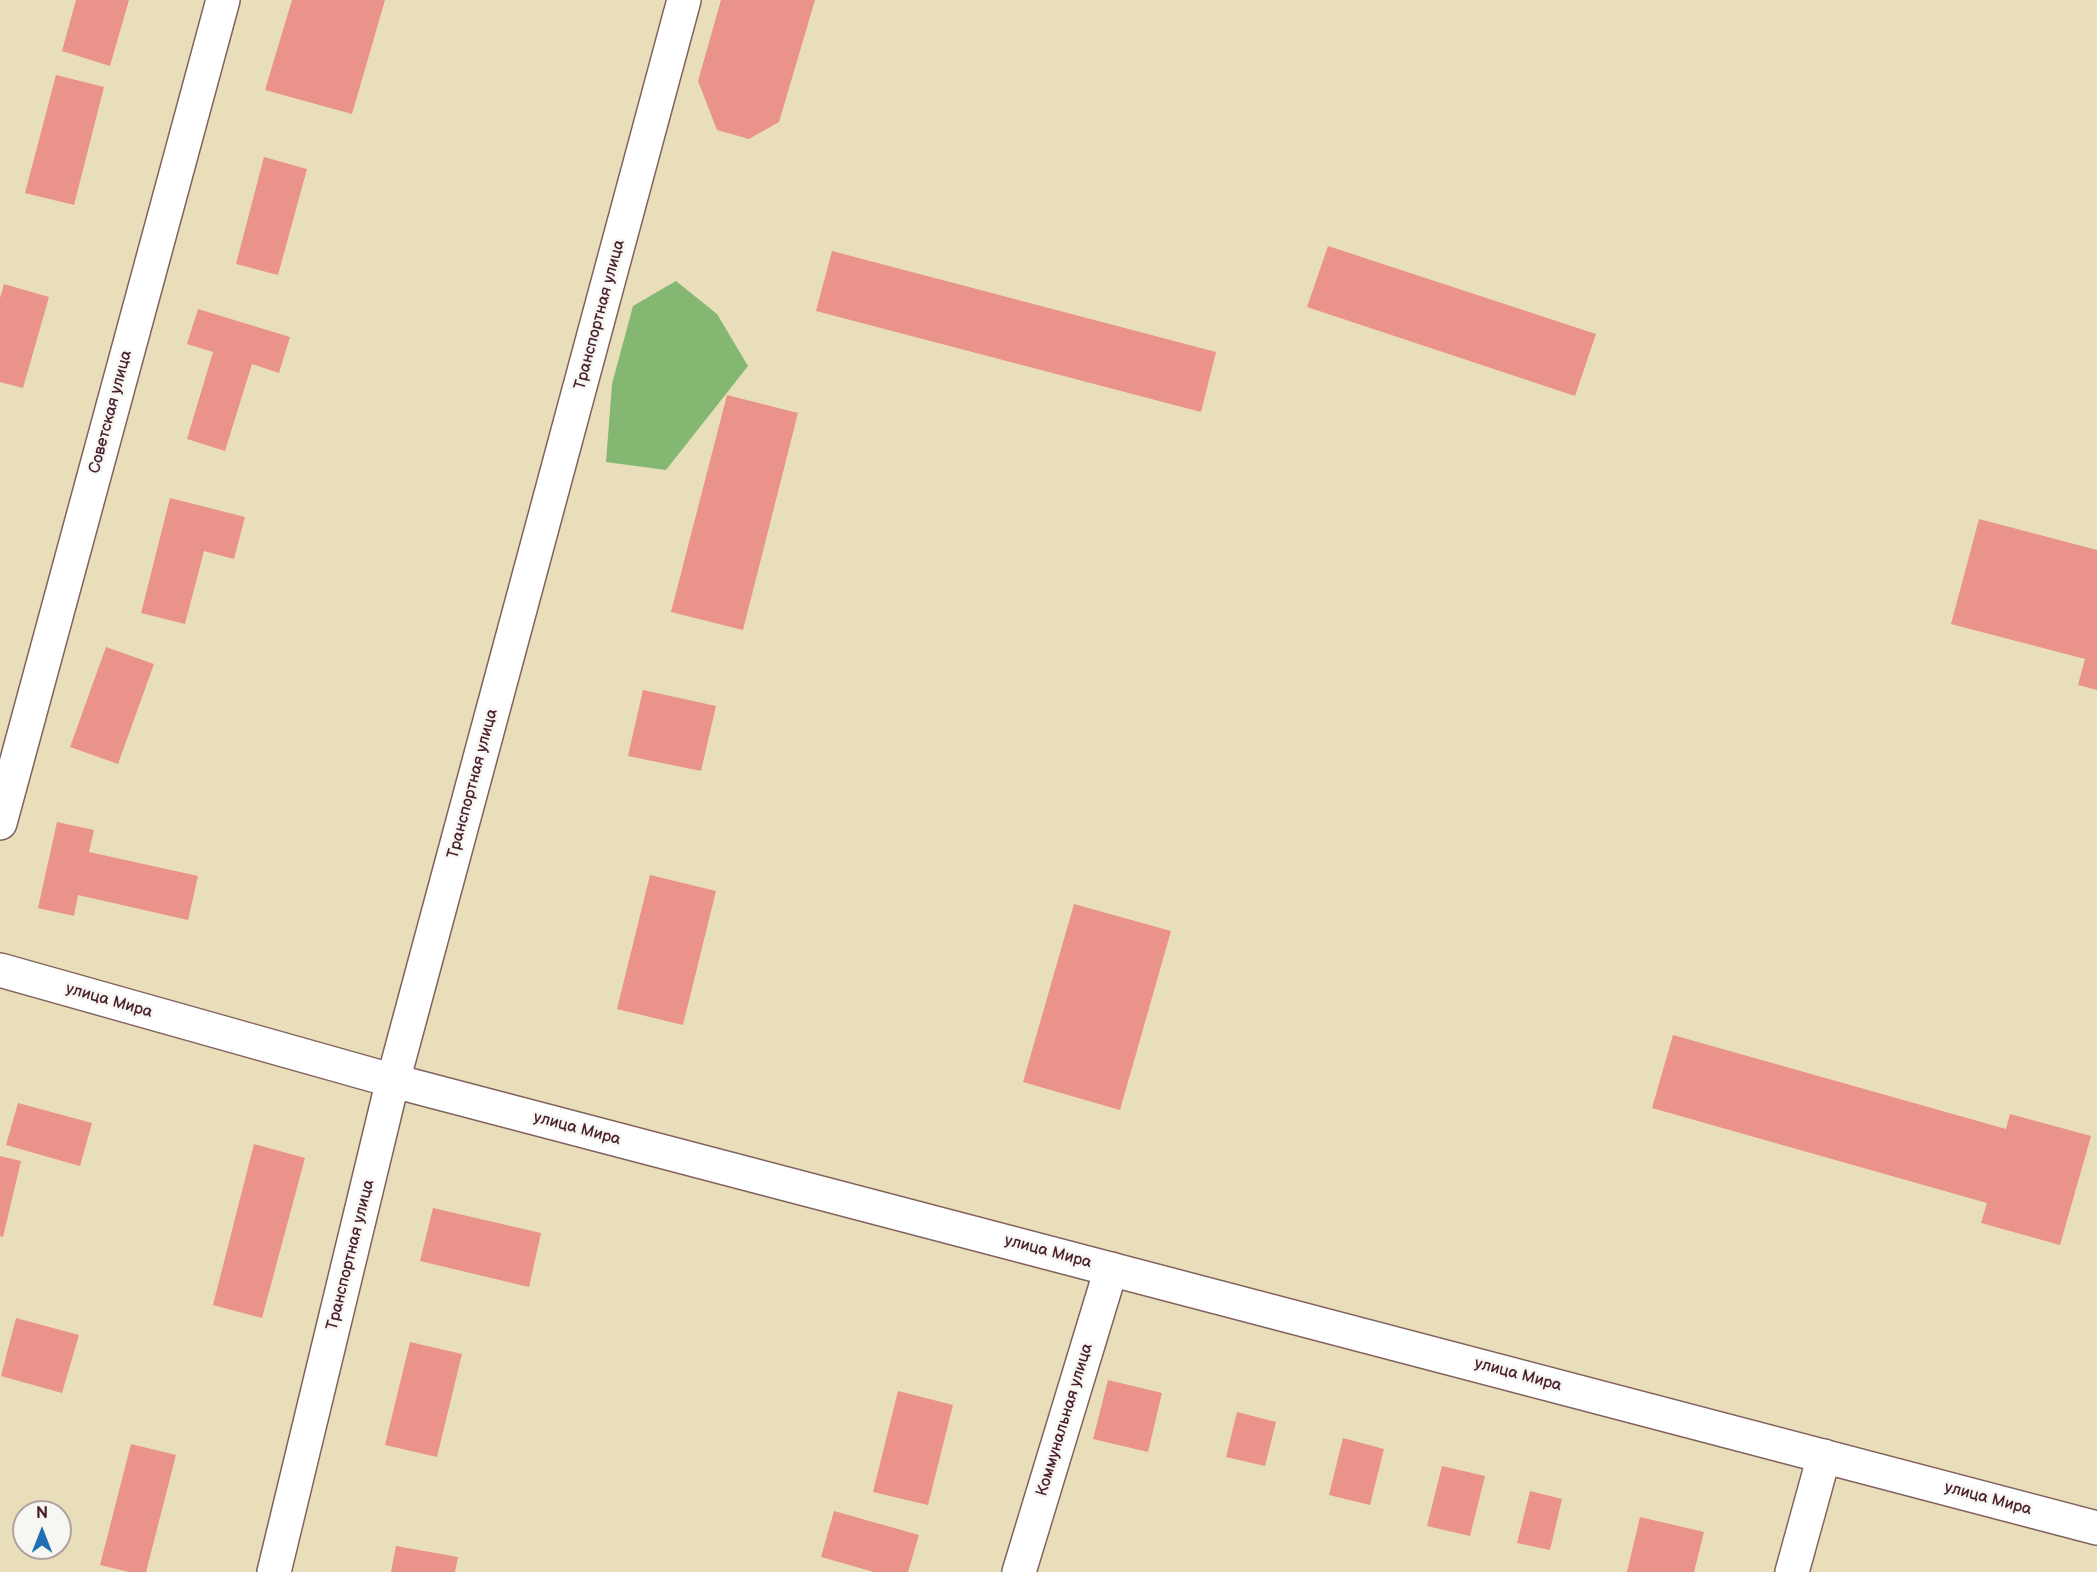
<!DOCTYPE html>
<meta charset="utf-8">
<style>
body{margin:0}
#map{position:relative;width:2097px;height:1572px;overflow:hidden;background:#e9deba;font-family:"Balsamiq Sans",sans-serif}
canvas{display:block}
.north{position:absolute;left:12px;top:1500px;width:60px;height:60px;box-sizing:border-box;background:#f6f6f2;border:2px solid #b1a0a2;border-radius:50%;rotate:0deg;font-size:16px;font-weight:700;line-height:24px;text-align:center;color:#4a1f2b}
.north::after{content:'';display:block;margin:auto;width:21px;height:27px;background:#1f6fb2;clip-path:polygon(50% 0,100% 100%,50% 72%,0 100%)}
</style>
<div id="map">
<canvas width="2097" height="1572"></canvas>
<div class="north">N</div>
</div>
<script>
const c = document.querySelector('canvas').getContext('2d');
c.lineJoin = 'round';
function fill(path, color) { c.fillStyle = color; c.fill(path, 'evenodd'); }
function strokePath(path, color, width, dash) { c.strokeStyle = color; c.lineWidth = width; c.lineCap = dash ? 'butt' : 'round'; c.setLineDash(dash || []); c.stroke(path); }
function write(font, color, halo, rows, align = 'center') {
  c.font = font + ' "Balsamiq Sans",sans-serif'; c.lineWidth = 5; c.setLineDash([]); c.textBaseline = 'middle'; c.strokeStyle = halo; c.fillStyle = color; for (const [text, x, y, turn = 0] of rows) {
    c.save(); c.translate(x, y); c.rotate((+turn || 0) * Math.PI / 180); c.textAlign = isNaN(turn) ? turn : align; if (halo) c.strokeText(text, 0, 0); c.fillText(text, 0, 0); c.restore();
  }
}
fill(new Path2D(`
 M676 281 717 314 748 366 666 470 606 462 612 384 633 306Z`), '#84b772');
fill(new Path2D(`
 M76 0H129L110 66 62 51Z
 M292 0H385L352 114 265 90Z
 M721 0H815L779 122 749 139 717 130 698 81Z
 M56 75 104 87 74 205 25 193Z
 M264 157 307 169 278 275 236 264Z
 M1328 246 1596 334 1575 396 1307 307Z
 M832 251 1216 352 1201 412 816 311Z
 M4 284 49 297 23 388 0 382V298Z
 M198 309 290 337 279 373 252 364 225 451 187 439 213 352 187 344Z
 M727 395 798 413 743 630 671 612Z
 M170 498 245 517 234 559 204 551 185 624 141 613Z
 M1979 519 2097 550V690L2078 685 2085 659 1951 624Z
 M106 647 154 664 118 764 70 747Z
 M643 690 716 706 701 771 628 756Z
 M57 822 94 830 89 852 198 876 188 920 78 895 74 916 38 908Z
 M650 875 716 891 683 1025 617 1009Z
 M1074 904 1171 931 1120 1110 1023 1082Z
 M1673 1035 2006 1129 2010 1114 2091 1136 2060 1245 1981 1223 1987 1203 1652 1108Z
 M18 1103 92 1123 80 1166 6 1145Z
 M254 1144 305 1158 262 1318 213 1305Z
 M0 1156 21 1161 3 1237 0 1236Z
 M433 1208 541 1233 529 1287 420 1261Z
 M16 1318 79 1335 62 1393 1 1376Z
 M410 1342 462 1354 437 1457 385 1445Z
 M1108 1380 1162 1393 1148 1452 1093 1439Z
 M898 1391 953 1405 928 1505 873 1492Z
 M1237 1412 1276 1422 1265 1466 1226 1457Z
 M1343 1438 1384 1449 1370 1505 1329 1495Z
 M131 1444 176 1455 146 1572H129L100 1565Z
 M1442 1466 1485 1476 1470 1536 1427 1526Z
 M1530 1491 1562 1499 1550 1550 1517 1543Z
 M834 1511 919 1535 908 1572H874L821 1557Z
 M1640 1517 1704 1532 1694 1572H1627Z
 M396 1546 458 1557 455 1572H391Z`), '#ea938a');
const minor = new Path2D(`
 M0 823 223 0
 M0 970 394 1081
 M1019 1572 1111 1269
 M1792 1572 1824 1456`);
const tertiary = new Path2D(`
 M394 1081 2097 1528
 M274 1572 389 1096 684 0`);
strokePath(minor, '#82625d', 36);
strokePath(tertiary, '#82625d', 36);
strokePath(minor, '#fff', 33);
strokePath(tertiary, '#fff', 33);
write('16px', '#4a1f2b', '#f6f6f2', [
 ["Транспортная улица",600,315,-75],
 ["Советская улица",111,412,-75],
 ["Транспортная улица",473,784,-75],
 ["улица Мира",109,1001,16],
 ["улица Мира",577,1129,15],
 ["улица Мира",1048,1252,15],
 ["Транспортная улица",351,1255,-76],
 ["улица Мира",1518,1375,15],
 ["Коммунальная улица",1065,1420,-73],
 ["улица Мира",1988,1499,15]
]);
</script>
